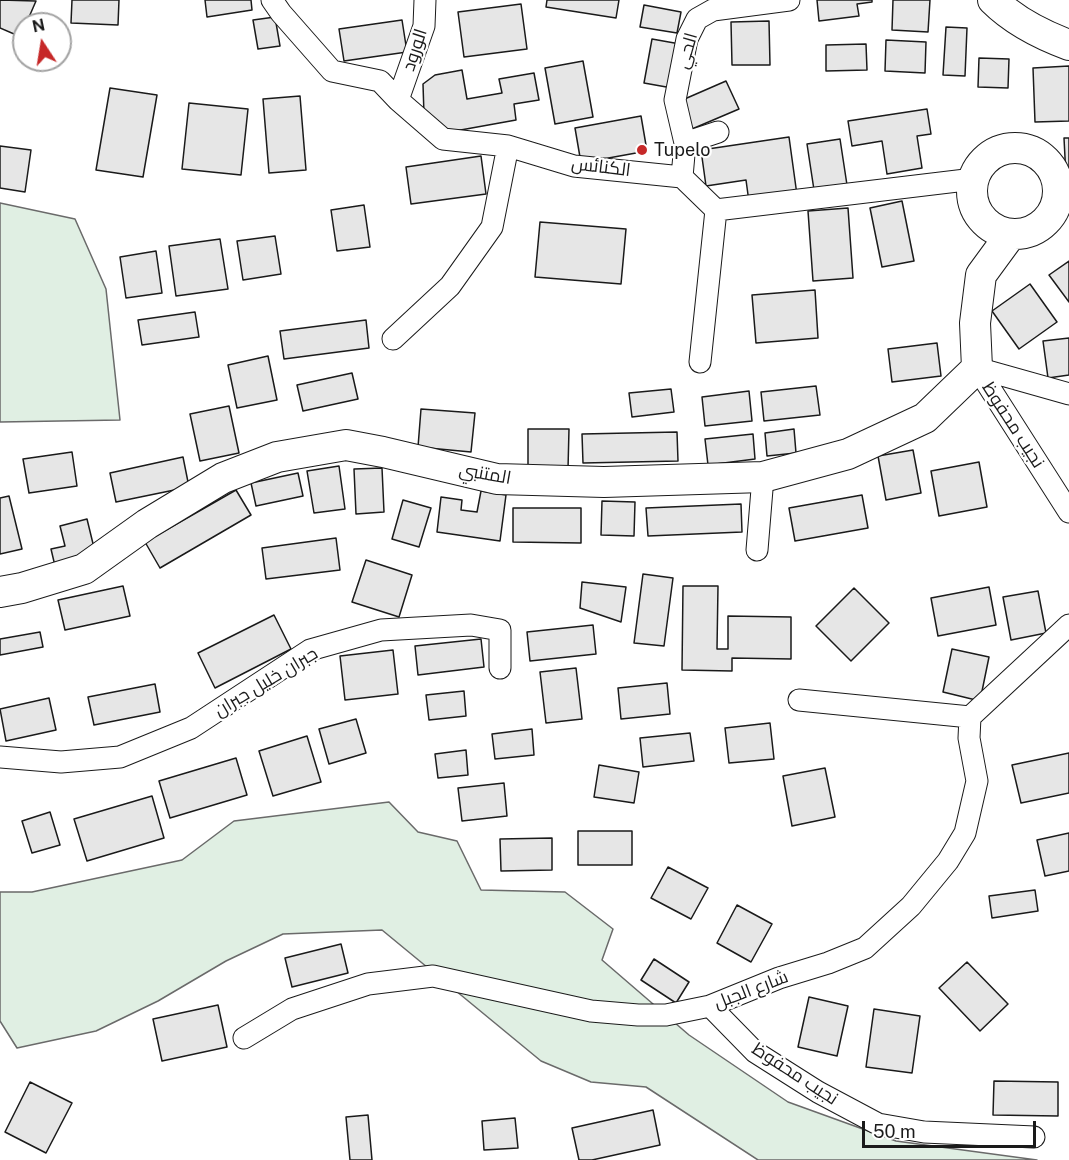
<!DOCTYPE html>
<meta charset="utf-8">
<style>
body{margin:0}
#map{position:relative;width:1069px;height:1160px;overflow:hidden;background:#fff;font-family:"Public Sans",sans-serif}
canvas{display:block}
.north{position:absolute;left:12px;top:12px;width:60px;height:60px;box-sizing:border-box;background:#fff;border:2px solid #a3a3a3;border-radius:50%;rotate:348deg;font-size:16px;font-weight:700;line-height:24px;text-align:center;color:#1a1a1a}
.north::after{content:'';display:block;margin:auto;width:21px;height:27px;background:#c62828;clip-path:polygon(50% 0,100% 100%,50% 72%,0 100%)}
.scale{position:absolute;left:862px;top:1121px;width:174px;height:27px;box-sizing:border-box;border:3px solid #1a1a1a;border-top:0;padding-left:8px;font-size:18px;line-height:21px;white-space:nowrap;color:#1a1a1a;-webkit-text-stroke:4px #fff;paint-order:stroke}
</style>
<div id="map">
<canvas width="1069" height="1160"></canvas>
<div class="north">N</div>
<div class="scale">50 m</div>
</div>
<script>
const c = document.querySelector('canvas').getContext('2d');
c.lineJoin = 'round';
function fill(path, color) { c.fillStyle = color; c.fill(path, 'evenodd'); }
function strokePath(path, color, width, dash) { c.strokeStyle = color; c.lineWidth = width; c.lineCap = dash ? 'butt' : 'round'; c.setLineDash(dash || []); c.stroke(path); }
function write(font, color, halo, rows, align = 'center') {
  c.font = font + ' "Public Sans",Cairo,sans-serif'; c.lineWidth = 4.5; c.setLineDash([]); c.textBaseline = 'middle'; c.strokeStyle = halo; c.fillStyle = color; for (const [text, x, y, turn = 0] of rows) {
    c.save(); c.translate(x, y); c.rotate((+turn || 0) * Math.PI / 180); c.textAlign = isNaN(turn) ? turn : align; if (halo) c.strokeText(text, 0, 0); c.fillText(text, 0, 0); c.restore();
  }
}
const green = new Path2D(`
 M0 203 75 219 106 289 120 420 0 422Z
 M389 802 418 832 457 841 481 890 565 892 613 929 602 960 689 1035 788 1102 896 1141 1037 1160H758L646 1087 591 1082 541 1061 382 930 283 934 226 961 158 1001 96 1031 17 1048 0 1021V892H32L182 860 234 821Z`);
fill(green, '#e0efe3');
strokePath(green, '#6a6a6a', 1.5);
const building = new Path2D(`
 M0 0 36 1 26 24H24L21 37 0 28Z
 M72 0H119L118 25 71 23Z
 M205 0H251L252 10 207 17Z
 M547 0H619L616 18 546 7Z
 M817 0H872V2L857 4 859 16 819 21Z
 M893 0H930L928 32 892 30Z
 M521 4 527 49 464 57 458 12Z
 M644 5 681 12 677 33 640 27Z
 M275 17 280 46 258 49 253 20Z
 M402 20 407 52 344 61 339 29Z
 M769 21 770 65H732L731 22Z
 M946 27 967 28 965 76 943 75Z
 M652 39 680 44 672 88 644 83Z
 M886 40 926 42 925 73 885 71Z
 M866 44 867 70 826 71V45Z
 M979 58 1009 59 1008 88 978 87Z
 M583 61 593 117 555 124 545 68Z
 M1069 66V121L1035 122 1033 68Z
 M462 70 467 99 502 93 499 79 534 73 539 100 514 104 516 120 444 133 424 115 423 84 435 75Z
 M726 81 739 109 692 129 680 101Z
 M110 88 157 95 143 177 96 170Z
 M300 96 306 170 269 173 263 99Z
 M189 103 248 109 241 175 182 169Z
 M927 109 931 134 917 136 922 168 887 174 882 141 852 146 848 121Z
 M641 116 647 151 581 163 575 128Z
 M789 137 797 195 749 202 746 180 706 186 701 150Z
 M1064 138H1069V176L1066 177Z
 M840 139 847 185 814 190 807 144Z
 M0 146 31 150 25 192 0 188Z
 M481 156 486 194 411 204 406 167Z
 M902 201 914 261 882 267 870 208Z
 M364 205 370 247 337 251 331 210Z
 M848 208 853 278 813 281 808 211Z
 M540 222 626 229 621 284 535 277Z
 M275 236 281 274 243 280 237 241Z
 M220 239 228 289 176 296 169 246Z
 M156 251 162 293 126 298 120 257Z
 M1069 261V302L1049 275Z
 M1030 284 1057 322 1019 349 992 311Z
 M815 290 818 338 756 343 752 295Z
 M195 312 199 337 142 345 138 320Z
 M366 320 369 348 284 359 280 331Z
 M1069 338V375L1048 378 1043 341Z
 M937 343 941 376 892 382 888 349Z
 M268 356 277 400 237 408 228 365Z
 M352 373 358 399 303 411 297 385Z
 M816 386 820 415 764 421 761 392Z
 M671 389 674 412 632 417 629 393Z
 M749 391 752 421 705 426 702 397Z
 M229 406 239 453 200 461 190 414Z
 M421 409 475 413 471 452 418 447Z
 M528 429H569L568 469H528Z
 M794 429 796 453 767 456 765 433Z
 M677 432 678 461 583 463 582 434Z
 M753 434 755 459 708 465 705 439Z
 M913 450 921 493 886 500 878 456Z
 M72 452 77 486 29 493 23 459Z
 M183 457 189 487 116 502 110 473Z
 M979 462 987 507 939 516 931 471Z
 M339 466 345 509 314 513 307 471Z
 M382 468 384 512 356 514 354 469Z
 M298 473 303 496 256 506 251 483Z
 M236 490 251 515 160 568 145 542Z
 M481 491 506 495 500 541 437 532 441 497 462 500 461 510 477 512Z
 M862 495 868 528 795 541 789 508Z
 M9 496 22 549 0 554V498Z
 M403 500 431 508 419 547 392 539Z
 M602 501 635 502 634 536 601 535Z
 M741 504 742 532 648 536 646 508Z
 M513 508H581V543L513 542Z
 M87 519 96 556 55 566 51 549 65 546 60 526Z
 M336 538 340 570 266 579 262 548Z
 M366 560 412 575 399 617 352 602Z
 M643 574 673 578 664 646 634 643Z
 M582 582 626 587 621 622 580 608Z
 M123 586 130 616 65 630 58 600Z
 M683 586H718L717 649H728V616L791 617V659L732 658V671L682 670Z
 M989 587 996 625 938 636 931 598Z
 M854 588 889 623 851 661 816 626Z
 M1038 591 1046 633 1011 640 1003 597Z
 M274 615 291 649 215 688 198 653Z
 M593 625 596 654 530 661 527 632Z
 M40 632 43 647 0 655V639Z
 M481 639 484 667 418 675 415 646Z
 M952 649 989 657 980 701 943 692Z
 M393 650 398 694 345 700 340 656Z
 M576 668 582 719 546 723 540 672Z
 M667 683 670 714 621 719 618 688Z
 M155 684 160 712 94 725 88 697Z
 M464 691 466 716 429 720 426 695Z
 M49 698 56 730 6 741 0 709Z
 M356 719 366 753 329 764 319 729Z
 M770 723 774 759 729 763 725 728Z
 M532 729 534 755 495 759 492 734Z
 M690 733 694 761 643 767 640 738Z
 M307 736 321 782 273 796 259 751Z
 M466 750 468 775 438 778 435 754Z
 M1069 753V793L1021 803 1012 765Z
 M236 758 247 795 170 818 159 781Z
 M599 765 639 772 634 803 594 797Z
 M825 768 835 817 792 826 783 776Z
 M504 783 507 816 462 821 458 788Z
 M152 796 164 838 87 861 74 819Z
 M50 812 60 845 32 853 22 821Z
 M578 831H632V865H578Z
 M1069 833V871L1045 876 1037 840Z
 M552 838V870L501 871 500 839Z
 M668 867 708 888 691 919 651 898Z
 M1035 890 1038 911 992 918 989 896Z
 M737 905 772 924 751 962 717 943Z
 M341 944 348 973 292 987 285 958Z
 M654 959 689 982 676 1003 641 980Z
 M967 962 1008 1004 980 1031 939 988Z
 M809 997 848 1006 837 1056 798 1047Z
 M218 1005 227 1047 162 1061 153 1019Z
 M874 1009 920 1016 912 1073 866 1067Z
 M994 1081 1058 1082V1116L993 1115Z
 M30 1082 72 1103 46 1153 5 1132Z
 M653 1110 660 1145 592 1160H579L572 1128Z
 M368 1115 372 1160H350L346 1117Z
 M515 1118 518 1148 484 1150 482 1121Z`);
fill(building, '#e6e6e6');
strokePath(building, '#1a1a1a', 1.5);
const street = new Path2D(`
 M272 0 281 13 332 71 380 81 398 100 443 139 508 146 574 166 682 177 716 210 974 179
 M398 100 424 26 425 0
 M685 143 718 132
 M682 177 685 143 675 100 687 39 697 19 713 10 789 0
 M393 339 450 286 492 227 508 146
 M700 362 716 210
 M977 368 1069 512
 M977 368 1069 394
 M757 550 763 477
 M799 700 970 717
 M0 757 61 762 120 757 191 728 310 650 381 630 471 625 500 630V668
 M710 1006 755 1052 818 1092 878 1124 924 1132 1034 1137
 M244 1038 292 1009 368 984 433 976 591 1011 638 1015H666L710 1006 779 978 828 963 865 948 911 906 948 861 965 833 977 781 969 738 970 717 1069 625`);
const secondary = new Path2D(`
 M993 0C1013 20 1042 35 1069 45
 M972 191a43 43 0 1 1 86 0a43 43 0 1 1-86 0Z
 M0 592 22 588 84 569 147 524 223 478 277 457 346 445 383 452 497 479 604 482 763 477 848 454 925 418 977 368 975 323 981 275 1011 234`);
strokePath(street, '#1a1a1a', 23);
strokePath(secondary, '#1a1a1a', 32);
strokePath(street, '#fff', 21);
strokePath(secondary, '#fff', 30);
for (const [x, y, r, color] of [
 [642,150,6,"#c62828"]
]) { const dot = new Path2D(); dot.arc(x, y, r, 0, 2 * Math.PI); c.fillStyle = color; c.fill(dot); strokePath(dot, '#fff', 2); }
write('18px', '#1a1a1a', '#fff', [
 ["الورود",415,50,-72],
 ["الحي",687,51,-74],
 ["الكنائس",601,167,7],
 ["نجيب محفوظ",1013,425,57],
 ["المتنبي",485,474,10],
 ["جبران خليل جبران",266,682,-31],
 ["شارع الجبل",751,990,-21],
 ["نجيب محفوظ",795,1074,33]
]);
write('18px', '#1a1a1a', '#fff', [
 ["Tupelo",654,150]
], 'left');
</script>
